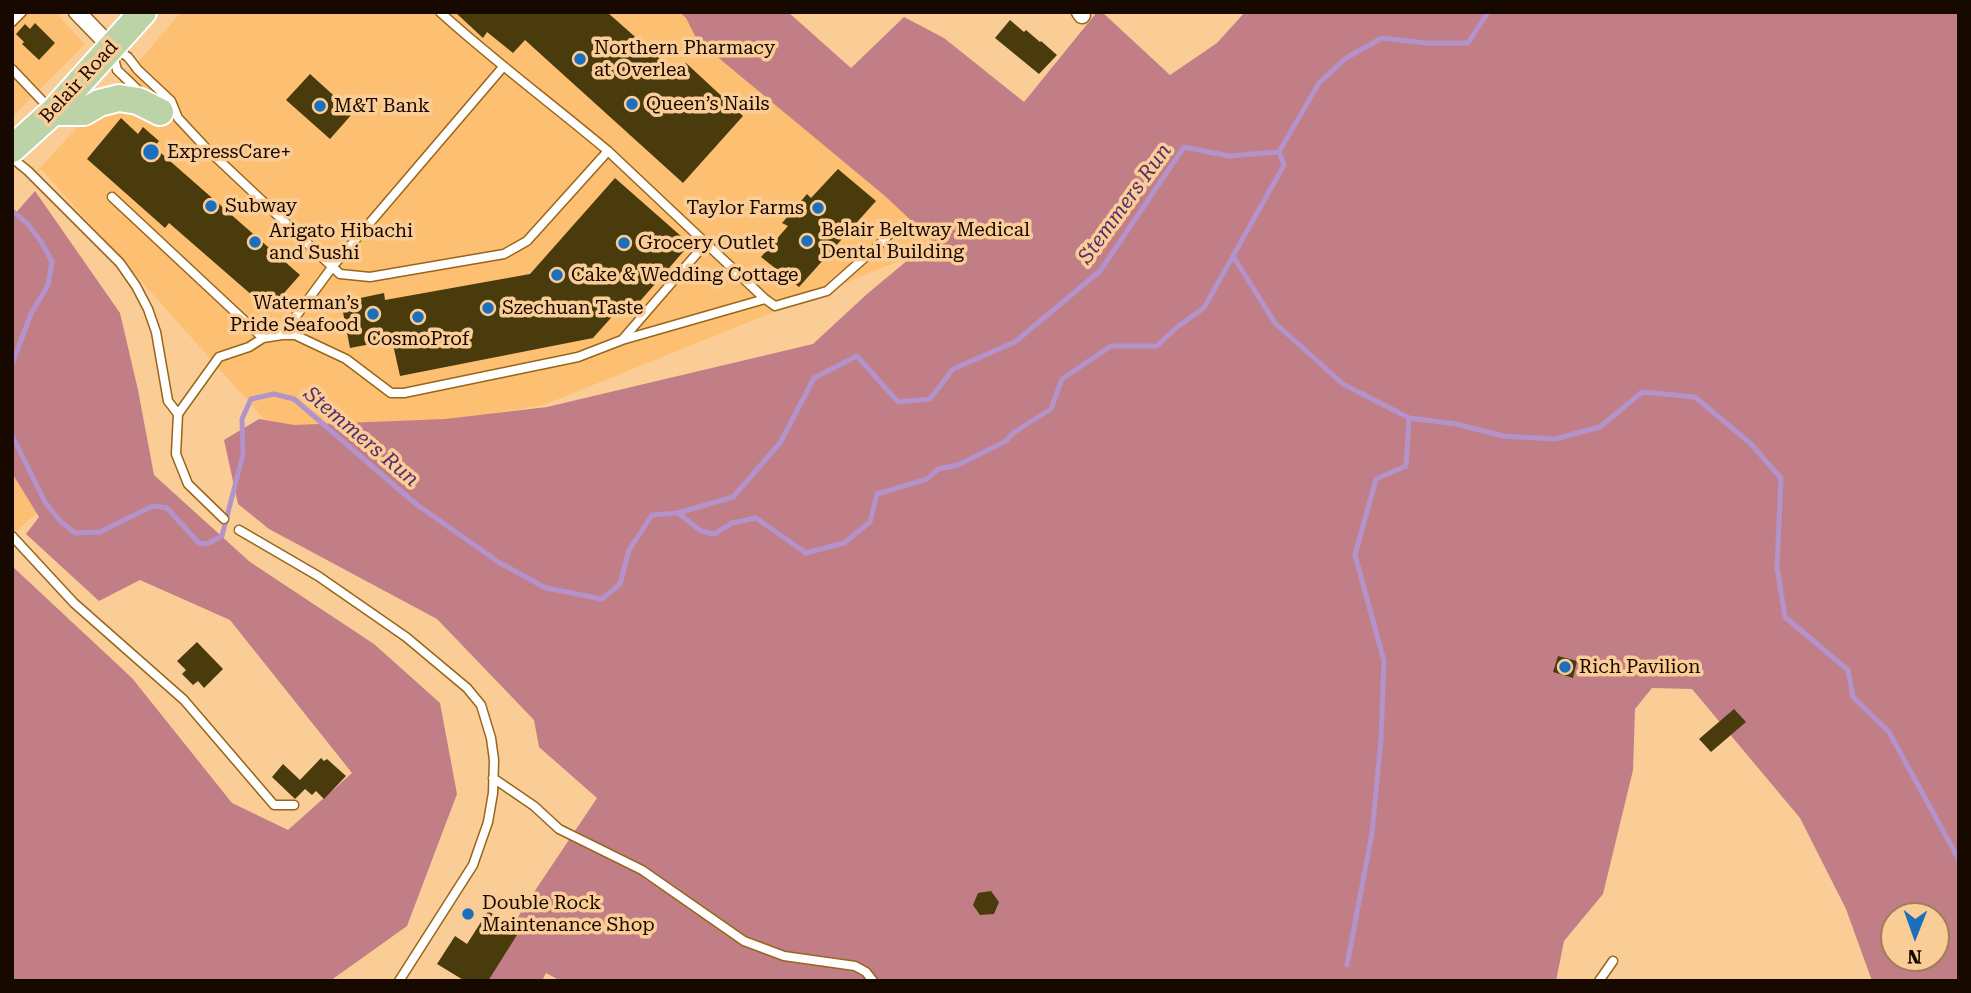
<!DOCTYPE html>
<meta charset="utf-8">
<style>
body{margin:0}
#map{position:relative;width:1971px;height:993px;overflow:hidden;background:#facd96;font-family:"Roboto Serif",serif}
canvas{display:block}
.frame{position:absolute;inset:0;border:14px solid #170800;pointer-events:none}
.north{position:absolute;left:1880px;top:902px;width:70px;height:70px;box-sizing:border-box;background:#facd96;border:2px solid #9f7e5a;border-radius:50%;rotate:181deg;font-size:19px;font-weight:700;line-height:28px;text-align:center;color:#170800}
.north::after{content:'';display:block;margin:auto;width:24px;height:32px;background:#1b6fbd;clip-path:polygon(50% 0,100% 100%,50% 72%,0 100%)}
</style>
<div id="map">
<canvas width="1971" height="993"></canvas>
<div class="frame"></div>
<div class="north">N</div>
</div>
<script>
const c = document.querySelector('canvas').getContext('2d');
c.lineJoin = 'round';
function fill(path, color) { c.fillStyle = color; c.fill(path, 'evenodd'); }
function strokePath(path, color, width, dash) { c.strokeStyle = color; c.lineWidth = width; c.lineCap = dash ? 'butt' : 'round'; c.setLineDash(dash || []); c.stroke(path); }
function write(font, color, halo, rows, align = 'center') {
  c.font = font + ' "Roboto Serif",serif'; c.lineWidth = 7; c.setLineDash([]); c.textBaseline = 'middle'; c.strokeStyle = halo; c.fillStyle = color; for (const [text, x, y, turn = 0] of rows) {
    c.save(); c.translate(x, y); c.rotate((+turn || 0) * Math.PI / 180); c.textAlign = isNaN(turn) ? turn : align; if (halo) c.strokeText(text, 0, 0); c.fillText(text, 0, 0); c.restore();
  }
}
fill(new Path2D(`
 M12 12H55L85 44 12 117Z
 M181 12H694L941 244 544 405 289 447 41 169 12 198 146 53Z
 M12 467 44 507 12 535Z`), '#fdc072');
fill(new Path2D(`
 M680 12H788L851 68 904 17 944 38 1024 102 1097 12H1102L1170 75 1217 43 1245 12H1959V981H1872L1846 909 1800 818 1692 689 1652 688 1635 709 1633 770 1603 894 1564 941 1556 981H561L546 973 542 981H484L522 910 597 798 539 747 534 720 437 619 269 529 238 504 224 440 259 419 294 425 445 419 547 407 813 344 867 294 932 240 885 196 697 40 686 18ZM1894 916H1936V958H1894Z
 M35 191 120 313 138 390 154 475 250 562 374 644 440 703 457 794 407 926 330 981H12V566L132 678 232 803 288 830 352 773 230 620 140 580 99 601 26 534 39 517 12 473V217Z`), '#c27e87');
strokePath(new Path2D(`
 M1279 152 1284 165 1233 256 1275 323 1343 384 1409 418 1456 424 1503 436 1555 439 1600 427 1642 392 1695 397 1750 443 1781 478 1777 567 1785 617 1848 670 1853 697 1889 732 1959 860
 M1279 152 1319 83 1346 58 1382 38 1426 43H1468L1488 12
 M12 211 28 224 42 243 52 262 48 285 31 314 12 364
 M12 435 45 502 60 521 75 533 100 532 153 506 167 508 199 543 207 544 222 536 243 454 242 419 251 399 274 394 294 399 416 504 500 563 546 588 602 599 620 584 629 550 652 515 678 513 733 497 780 443 814 378 857 356 898 402 930 399 953 369 1015 342 1100 271 1184 147 1229 156 1279 152
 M678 513 701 531 714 534 732 523 756 518 806 553 844 543 870 522 877 494 927 479 938 469 958 465 1006 441 1013 433 1051 409 1062 379 1111 346H1157L1176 328 1204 308 1233 256
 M1347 965 1372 833 1381 739 1384 661 1355 555 1376 479 1406 466 1409 418`), '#b393c9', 5);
fill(new Path2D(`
 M455 12H607L677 74 686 63 743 116 683 183 525 40 513 53 487 32 483 38Z
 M1010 20 1024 32 1026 30 1040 42 1041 41 1057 55 1039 74 995 38Z
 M35 23 55 43 39 60 22 44 24 42 16 34 25 24 30 29Z
 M310 74 353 113 330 139 286 100Z
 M121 118 138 134 143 127 159 141 154 147 300 275 269 310 169 223 165 228 87 159Z
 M838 169 876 201 799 287 761 257 788 226 782 223 807 194 811 198Z
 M615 178 690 244 634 308 626 301 593 338 400 376 392 340 350 348 341 302 384 293 385 300 530 274Z
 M197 642 223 669 204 688 198 681 193 685 182 674 186 670 177 661Z
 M1558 656 1577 661 1573 678 1553 672Z
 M1734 709 1746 722 1711 752 1699 739Z
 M321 758 324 761 327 759 346 776 324 799 316 791 312 795 305 789 295 799 272 777 283 764 300 780Z
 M991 891 999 902 994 914 980 915 973 905 978 893Z
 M488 911 501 919 498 923 517 935 488 981H465L437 964 455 936 467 944Z`), '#493b0c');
const lane = new Path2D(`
 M12 22 22 12
 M114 48 128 57 138 70 171 101 178 118 205 147 340 274 370 277 504 254 527 241 608 151C552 104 494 61 440 12
 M113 54 117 70 141 93
 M12 69 51 110
 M608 151 765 299
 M12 158 28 171 120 263 136 286 148 309 156 332 168 401 178 414 176 454 188 484 224 519
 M112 197 263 338
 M282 335H295L346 359 391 393H404L578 357 622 340 706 243
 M622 340 765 299 775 306 827 291 879 245 893 230
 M178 414 219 357 249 347 263 338 282 335 333 266 503 67
 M239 530 318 576 406 637 467 688 481 705 491 738 494 760 493 793 488 822 473 865 399 981
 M12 536 74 603 184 700 274 805H294
 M493 778 534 806 559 829 642 870 744 941 784 956 855 966 866 972 873 981
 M1599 981 1613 961`);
const street = new Path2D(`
 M77 12 111 47
 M1080 12 1082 15`);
const primary = new Path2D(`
 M53 112H84L99 103 119 98 138 101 160 112
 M12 149 53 112 143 12`);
strokePath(lane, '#986519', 11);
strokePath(street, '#986519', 19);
strokePath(primary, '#fff', 30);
strokePath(lane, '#fff', 8);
strokePath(street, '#fff', 16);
strokePath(primary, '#bbd3a6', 26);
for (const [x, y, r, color] of [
 [580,59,7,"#1b6fbd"],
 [632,104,7,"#1b6fbd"],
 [320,106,7,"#1b6fbd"],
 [151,152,9,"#1b6fbd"],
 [211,206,7,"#1b6fbd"],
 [818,208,7,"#1b6fbd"],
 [807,241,7,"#1b6fbd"],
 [255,242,7,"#1b6fbd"],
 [624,243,7,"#1b6fbd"],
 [557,275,7,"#1b6fbd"],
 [488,308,7,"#1b6fbd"],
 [373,314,7,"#1b6fbd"],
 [418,317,7,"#1b6fbd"],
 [1565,667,7,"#1b6fbd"],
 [468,914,7,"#1b6fbd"]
]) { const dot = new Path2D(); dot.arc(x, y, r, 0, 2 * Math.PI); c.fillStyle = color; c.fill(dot); strokePath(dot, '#facd96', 2.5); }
write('19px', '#170800', '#facd96', [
 ["Northern Pharmacy",594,48],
 ["at Overlea",594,70],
 ["Queen’s Nails",646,104],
 ["M&T Bank",334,106],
 ["ExpressCare+",167,152],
 ["Subway",225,206],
 ["Taylor Farms",804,208,"right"],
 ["Belair Beltway Medical",821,230],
 ["Dental Building",821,252],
 ["Arigato Hibachi",269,231],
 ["and Sushi",269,253],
 ["Grocery Outlet",638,243],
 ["Cake & Wedding Cottage",571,275],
 ["Waterman’s",359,303,"right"],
 ["Pride Seafood",359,325,"right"],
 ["Szechuan Taste",502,308],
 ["CosmoProf",418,339,"center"],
 ["Rich Pavilion",1579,667],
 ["Double Rock",482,903],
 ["Maintenance Shop",482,925]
], 'left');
write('19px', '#170800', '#facd96', [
 ["Belair Road",79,82,-47]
]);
write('italic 21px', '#572d6f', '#facd96', [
 ["Stemmers Run",1125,204,-54],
 ["Stemmers Run",361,437,40]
]);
</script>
